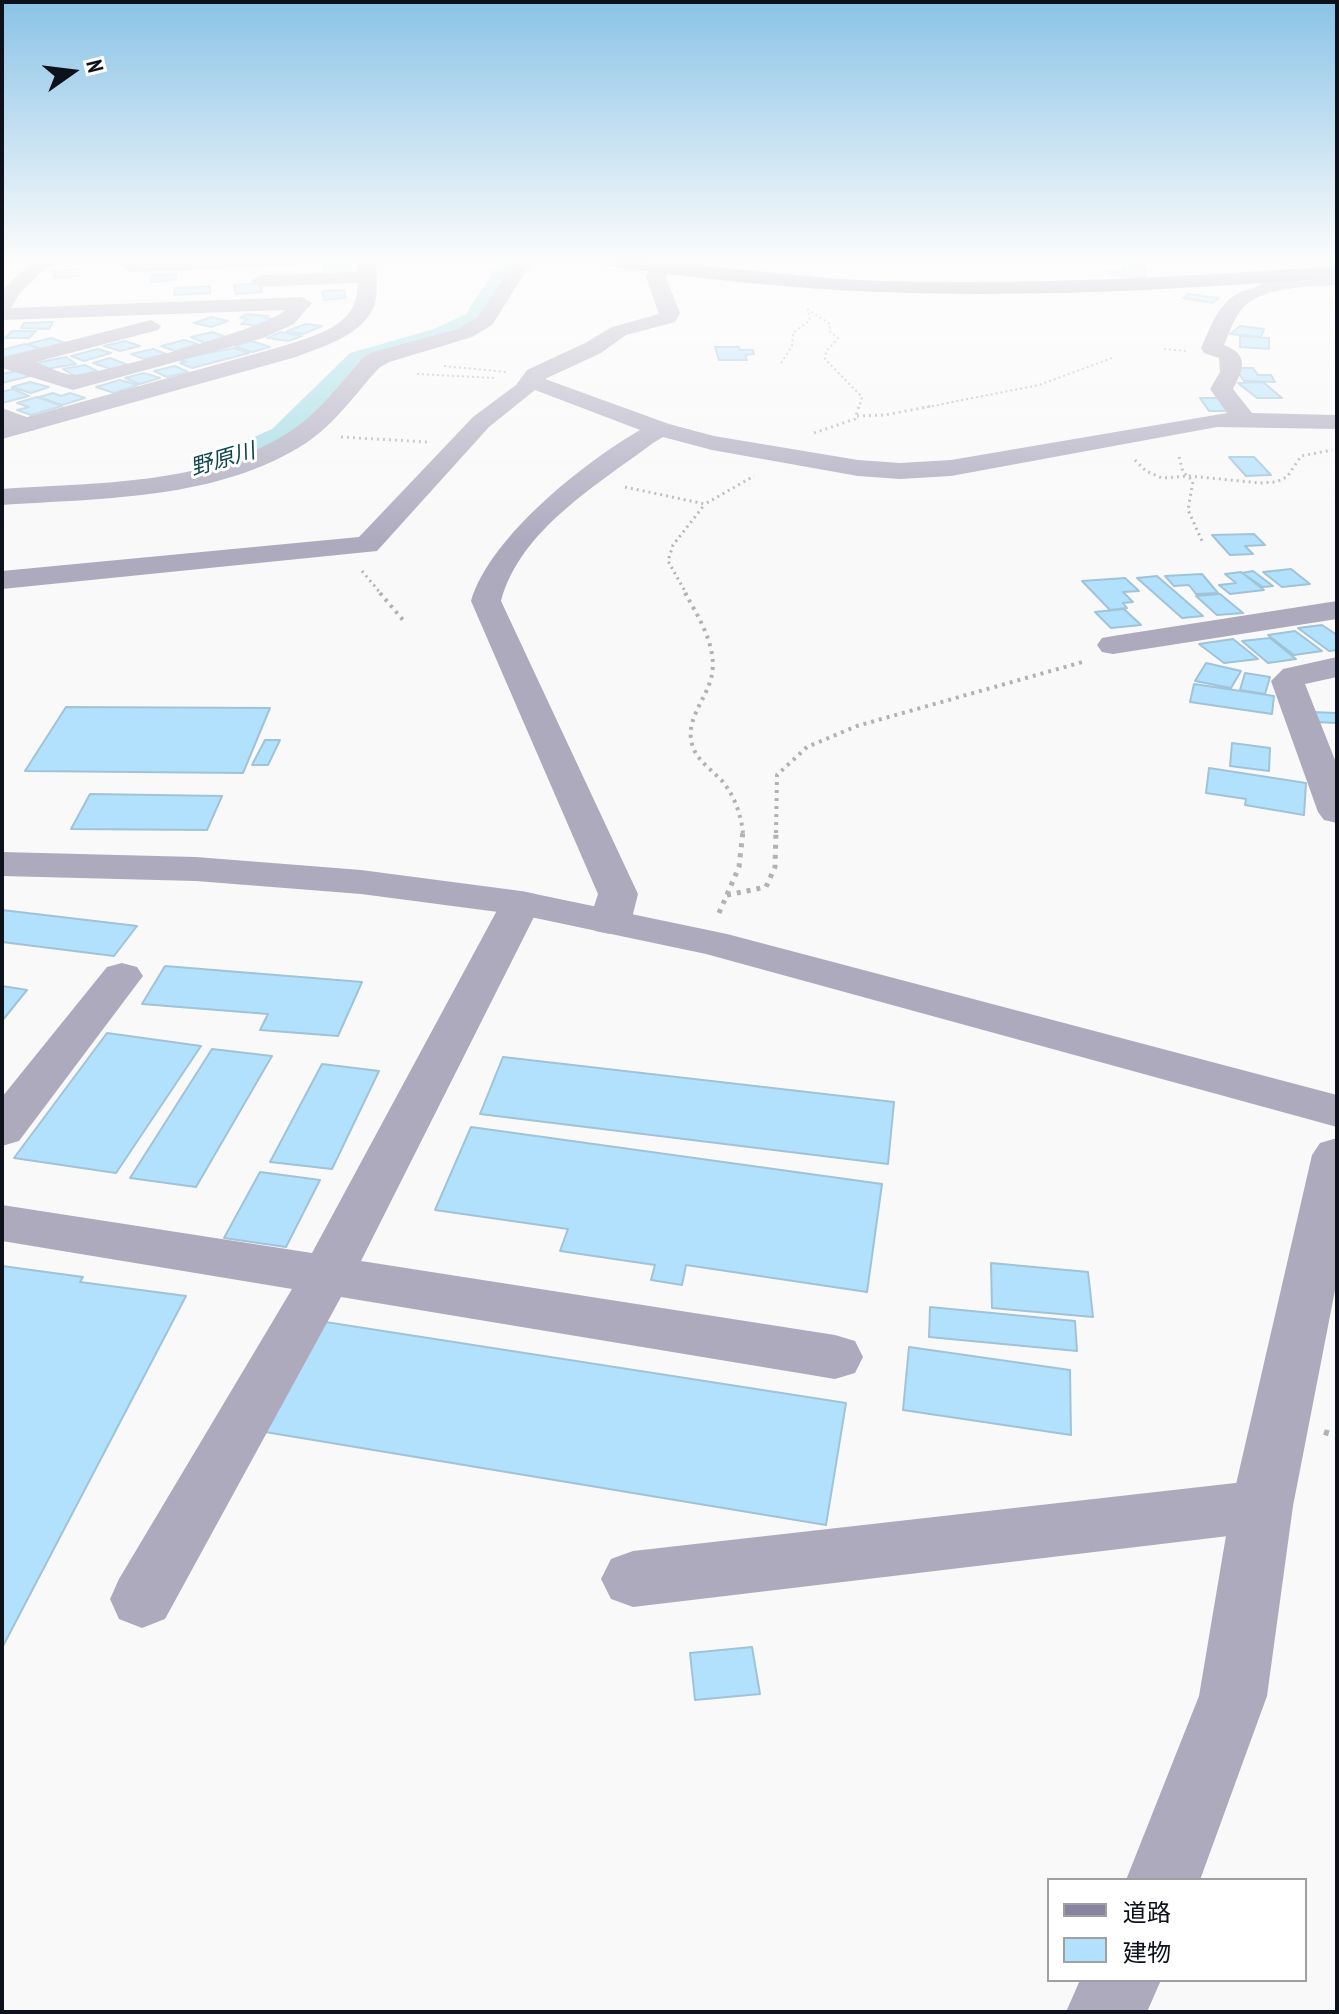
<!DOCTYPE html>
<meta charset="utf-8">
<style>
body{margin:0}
#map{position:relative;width:1339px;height:2014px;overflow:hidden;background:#f9f9f9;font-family:"PT Sans Narrow","Noto Sans JP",sans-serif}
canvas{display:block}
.frame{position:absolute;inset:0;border:4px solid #0c111c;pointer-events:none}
.legend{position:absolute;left:1047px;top:1878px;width:260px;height:104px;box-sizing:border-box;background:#fff;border:2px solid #9ea0a4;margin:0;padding:10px 14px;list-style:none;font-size:24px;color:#0c111c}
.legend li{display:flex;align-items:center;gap:16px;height:40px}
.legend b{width:40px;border:2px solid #9ea0a4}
.north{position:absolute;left:32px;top:32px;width:80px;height:80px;-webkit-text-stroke:6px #fff;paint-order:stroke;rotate:76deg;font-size:22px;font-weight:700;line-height:32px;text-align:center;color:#0c111c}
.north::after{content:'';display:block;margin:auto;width:28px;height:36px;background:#0c111c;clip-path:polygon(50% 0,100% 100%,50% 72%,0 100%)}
</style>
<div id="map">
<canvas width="1339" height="2014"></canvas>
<div class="frame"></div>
<ul class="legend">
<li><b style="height:10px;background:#8984a0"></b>道路</li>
<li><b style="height:22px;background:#b2e1fd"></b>建物</li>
</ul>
<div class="north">N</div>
</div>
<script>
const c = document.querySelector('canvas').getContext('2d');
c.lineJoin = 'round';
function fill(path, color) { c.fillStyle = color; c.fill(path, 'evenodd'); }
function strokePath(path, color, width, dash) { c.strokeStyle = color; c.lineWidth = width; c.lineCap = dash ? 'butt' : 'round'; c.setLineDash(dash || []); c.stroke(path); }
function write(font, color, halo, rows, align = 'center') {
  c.font = font + ' "PT Sans Narrow","Noto Sans JP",sans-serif'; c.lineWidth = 6; c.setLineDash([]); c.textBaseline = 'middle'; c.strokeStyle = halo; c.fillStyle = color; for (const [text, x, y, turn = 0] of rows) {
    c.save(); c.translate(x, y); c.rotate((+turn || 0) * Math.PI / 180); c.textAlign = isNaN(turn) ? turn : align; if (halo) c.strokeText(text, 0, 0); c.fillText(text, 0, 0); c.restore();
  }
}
fill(new Path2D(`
 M501 260H527L488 326 455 342 372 367 298 445 239 471 226 474 213 471 208 463 213 455 272 429 350 353 434 329 466 314Z`), '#9ddae2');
const building = new Path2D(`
 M348 261 351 273 326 275 323 262Z
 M1123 263 1144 264 1146 278 1109 274V271L1123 272Z
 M79 269V276L54 278 55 271Z
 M177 274 176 280 151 282 152 275Z
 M260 283 262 292 236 294 234 285Z
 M210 286V293L174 295 175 288Z
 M344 290 346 298 324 300 322 291Z
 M1188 294 1219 298 1213 303 1183 298Z
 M246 314 268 316 264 318 273 319 263 326 241 324 248 319 240 318Z
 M211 317 228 321 211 327 194 323Z
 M53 322 49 329 21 328 24 323Z
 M306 324 322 326 303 334 287 331Z
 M1240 326 1264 329 1261 337 1230 334Z
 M12 331H36L29 338H5Z
 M212 332 226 337 205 343 191 337Z
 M281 332 302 336 288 341 267 338Z
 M1240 336 1269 338V349L1240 347Z
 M51 338 65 343 42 349 28 344Z
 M184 340 198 344 175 351 161 346Z
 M125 341 140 346 120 351 104 346Z
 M252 341 270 347 252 352 235 346Z
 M25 344 40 349 2 358V350Z
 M715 347H739L740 350H753L754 354 745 355 747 360H719Z
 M234 348 249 353 192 368 180 363 186 362 178 359Z
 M98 349 111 353 84 361 71 356Z
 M153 349 166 354 144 359 131 354Z
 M66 357 76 364 46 369 36 363Z
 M110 358 128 365 111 369 93 363Z
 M85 365 97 371 75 376 63 369Z
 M175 366 188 372 167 377 154 371Z
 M1235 368H1253L1258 375H1271L1275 382 1244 381Z
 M21 370 34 375 2 383V374Z
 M144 373 160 378 140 384 125 378Z
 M120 380 138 385 114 393 96 387Z
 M30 382 49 387 31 393 12 387Z
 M1263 382 1282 398H1257L1238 383Z
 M13 389 29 396 2 403V392Z
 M53 393 61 396 70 393 85 398 62 405 39 397Z
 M37 397 62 406 31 415 17 410 29 407 17 403Z
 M1200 398H1226L1236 411H1209Z
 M1229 457H1254L1271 475 1246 476Z
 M1254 534 1265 545 1245 546 1253 554 1230 555 1212 535Z
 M1291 569 1310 584 1282 587 1263 572Z
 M1253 571 1273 586 1263 587 1242 573Z
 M1241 572 1264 590 1230 594 1219 585 1236 583 1225 574Z
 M1202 574 1218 593 1196 594 1189 585 1174 586 1165 576Z
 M1157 576 1203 616 1182 618 1137 578Z
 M1125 578 1139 591 1123 592 1133 602 1123 603 1127 608 1110 610 1082 581Z
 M1220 594 1243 613 1217 615 1196 596Z
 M1124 609 1141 625 1111 628 1095 612Z
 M1322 625 1337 635V650L1329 651 1298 628Z
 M1295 631 1322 651 1294 655 1268 635Z
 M1270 638 1296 659 1268 663 1242 641Z
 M1233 639 1258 659 1224 663 1199 644Z
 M1206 663 1241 671 1231 688 1195 681Z
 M1245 673 1270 677 1265 694 1240 690Z
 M1194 684 1274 696 1272 714 1190 702Z
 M66 707 270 708 243 773 25 771Z
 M1311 712 1337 713V723L1315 722Z
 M265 740H280L268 765H252Z
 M1232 743 1270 748 1269 771 1230 766Z
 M1209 768 1306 783 1304 815 1245 805 1246 799 1206 793Z
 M90 794 222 796 207 830 71 829Z
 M2 910 137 926 114 956 2 942Z
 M165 966 362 982 338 1036 260 1030 268 1014 142 1004Z
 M2 986 27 990 2 1021Z
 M107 1033 201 1046 116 1173 14 1158Z
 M212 1049 272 1056 196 1187 130 1178Z
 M503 1057 894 1102 888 1164 480 1114Z
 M322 1064 379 1071 332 1169 270 1162Z
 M471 1127 882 1184 867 1292 686 1265 682 1285 651 1280 655 1265 560 1251 568 1229 435 1210Z
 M260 1172 320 1180 286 1247 224 1238Z
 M991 1263 1088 1272 1093 1317 992 1308Z
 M2 1266 83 1277 80 1282 186 1296 2 1648Z
 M930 1307 1075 1321 1077 1351 929 1337Z
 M319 1321 846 1403 826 1525 253 1430Z
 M909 1347 1070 1370 1071 1435 903 1410Z
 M752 1647 760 1694 695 1700 690 1653Z`);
fill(building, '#b2e1fd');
strokePath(building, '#a0c3d8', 2);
strokePath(new Path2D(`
 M807 309 830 324 829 331 838 338 826 352 825 359 862 397 859 408
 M1164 349 1186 351
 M781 363 792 346 793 333 810 320 808 311
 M444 366 506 372
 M417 374 495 378
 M922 408 1039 385 1112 358`), '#b0b2b5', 2, [2, 3]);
strokePath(new Path2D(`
 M857 416 885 415 932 406
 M814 433 855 419 859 406
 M341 437 427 442
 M1179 457 1183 472 1193 481 1188 510 1203 543
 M1135 460 1146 471 1162 478 1190 476 1260 483 1276 482 1287 477 1301 456 1332 450
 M625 487 705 504 754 476
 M362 571 382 595
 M687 595 668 561 673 545 705 504`), '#b0b2b5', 3, [2, 4]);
strokePath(new Path2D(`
 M380 593 403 620
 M685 593C698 616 717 646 712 674 708 698 685 718 692 744 696 760 712 770 723 782 735 797 741 815 743 833
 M776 833 777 775 807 747 857 726 1086 661`), '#b0b2b5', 4, [3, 5]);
strokePath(new Path2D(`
 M727 895 766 887 775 867 776 831
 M719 913 739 867 743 831`), '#b0b2b5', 5, [4, 6]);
strokePath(new Path2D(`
 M1324 1432 1337 1436`), '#b0b2b5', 6, [5, 7]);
fill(new Path2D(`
 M34 260H54L20 293 11 308 302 297 312 303 294 324 263 338 73 390 2 368V358L151 320 161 326 158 330 36 362C48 367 65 376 77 375 108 371 269 328 285 310L2 320V290Z
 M124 260H304L295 266 130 272 121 266Z
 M515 260H533L492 325 472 337 389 362 379 368C356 393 335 424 306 443 218 500 103 498 2 505V489C98 482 205 486 289 432 318 414 340 384 363 358L373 352 458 329 478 317Z
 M664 260H690L667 271 666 277 680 313 675 322 626 335 601 353 545 379 669 424 714 436 858 460 900 463 951 460 1227 413 1210 389 1220 372 1219 358 1204 353 1201 348C1210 329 1217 305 1237 294 1246 289 1259 288 1265 280L1337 273V285C1308 287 1261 286 1241 310 1233 320 1229 334 1224 345 1249 354 1244 369 1233 389L1252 413 1337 415V429L1217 427 951 476 900 479 858 476 712 450 663 437 653 443C597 485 520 530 501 601L638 894 631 922 625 931 610 934 595 931 589 922 598 894 471 601C490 537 583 463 640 430L535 390 489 427 377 551 2 589V571L359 537 473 417 516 385 527 370 585 343 612 327 659 314 646 277 652 264Z
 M366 272 376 278 373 282 261 287 251 281 261 275Z
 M2 408 35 420 38 425 35 430 26 432 2 424Z
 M1337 601V619L1113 654 1102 652 1097 645 1102 638 1113 636Z
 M1337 657V677L1305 684 1337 765V823L1324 820 1318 812 1271 681 1283 669Z
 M521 891 535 894 541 903 361 1261 835 1335 855 1341 863 1357 855 1373 835 1379 341 1297 165 1619 142 1628 119 1619 110 1599 119 1579 292 1289 2 1241V1205L312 1253 501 903 507 894Z
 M122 963 137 967 143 976 19 1141 2 1146V1097L107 967Z
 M1262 1480 1284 1488 1293 1506 1284 1524 1262 1532 633 1607 611 1599 601 1579 611 1559 633 1551Z`), '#adaabe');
fill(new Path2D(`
 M358 260H376C376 273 378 286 376 299 369 334 324 346 296 357L2 439V424L280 347C304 339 344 330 354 304 360 290 357 274 358 260Z
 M2 852 196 857 361 870 521 891 727 934 1337 1095V1127L706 954 521 915 361 894 196 881 2 876Z
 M1337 1138V1280L1293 1506 1267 1696 1200 1880H1126L1199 1696 1231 1506 1312 1155 1320 1143Z
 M1080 1980H1161L1147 2012H1066Z`), '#adaabe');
fill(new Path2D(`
 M598 260C693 260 787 278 882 281 1034 285 1186 277 1337 266V278C1185 289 1032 298 880 292 788 289 698 278 607 266Z`), '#8984a0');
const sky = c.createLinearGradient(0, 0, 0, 542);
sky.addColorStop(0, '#8ac3e6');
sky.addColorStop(0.48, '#fcfcfc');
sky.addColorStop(1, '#fcfcfc00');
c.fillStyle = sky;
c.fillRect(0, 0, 1339, 542);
write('italic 22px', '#0d454b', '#fff', [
 ["野原川",223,460,-16]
]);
</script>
